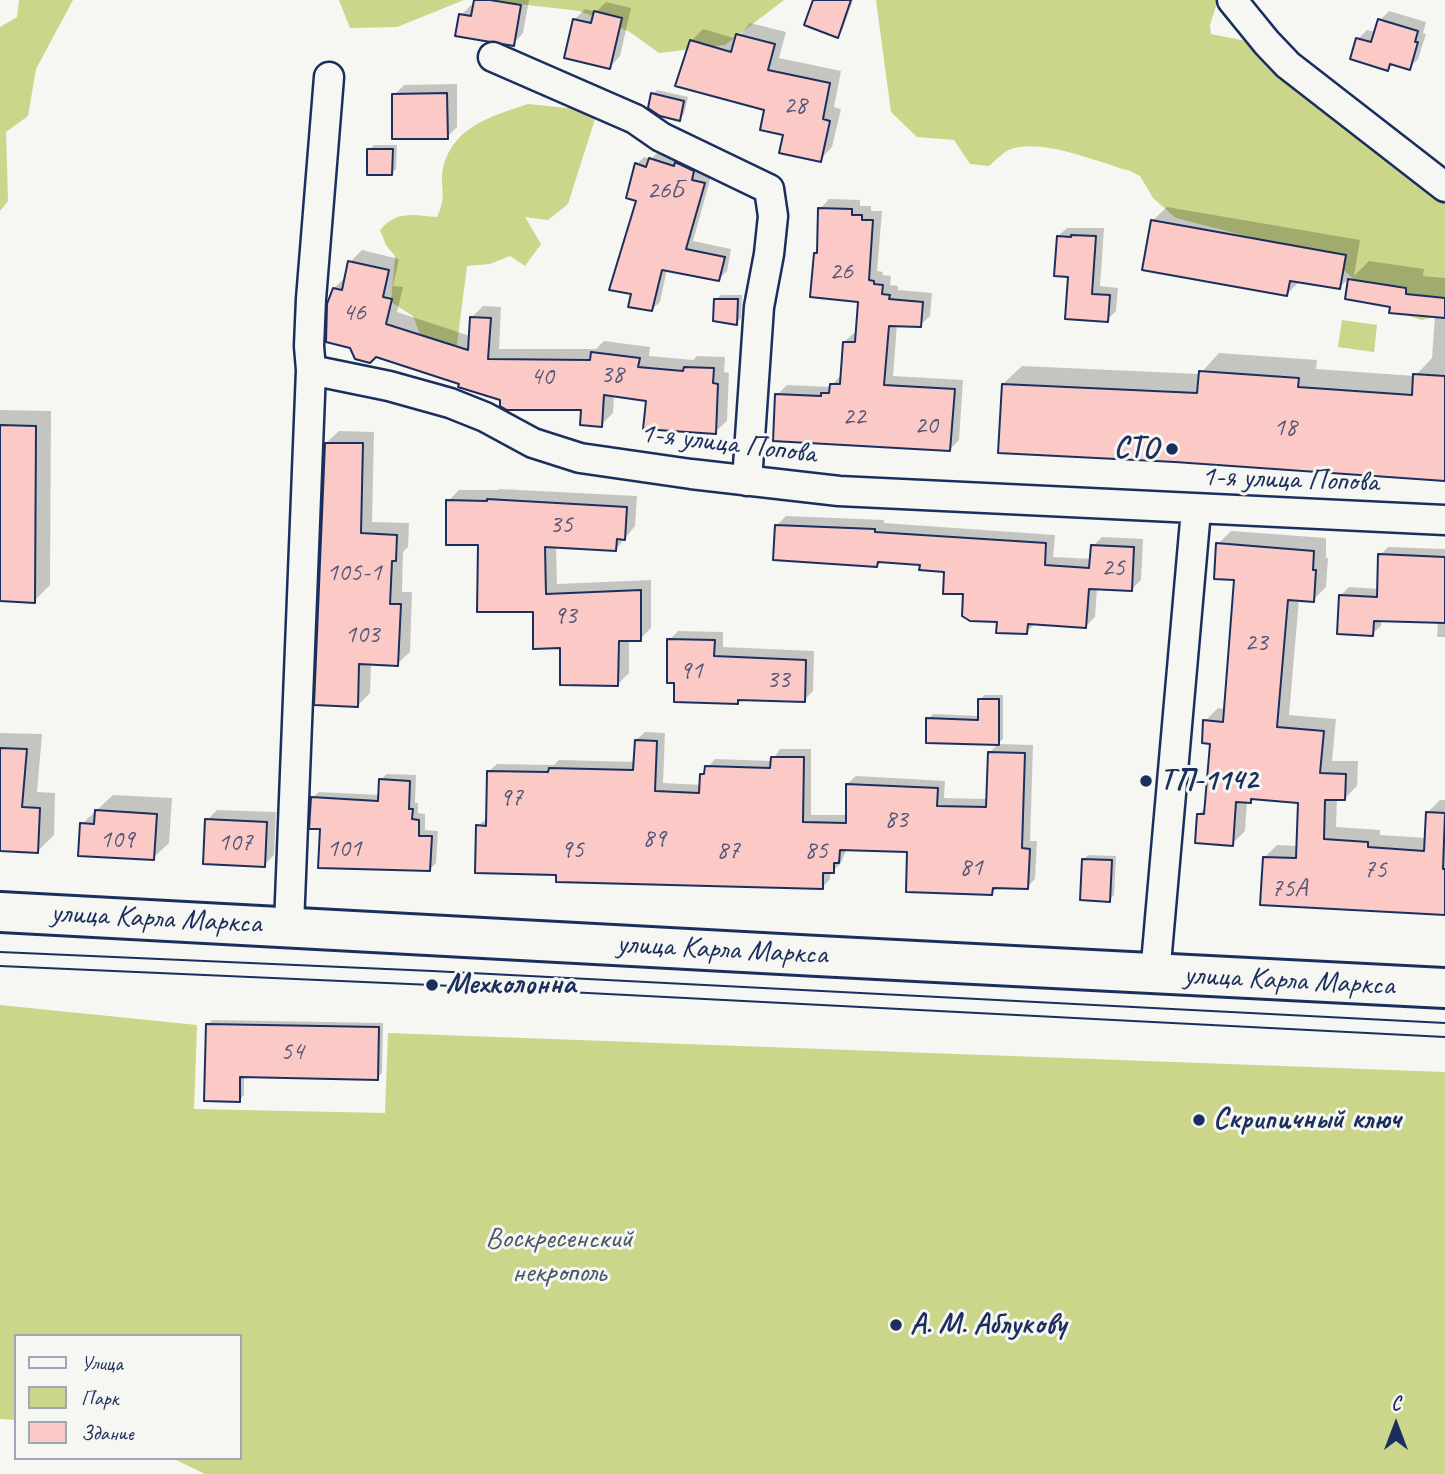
<!DOCTYPE html>
<meta charset="utf-8">
<style>
body{margin:0}
#map{position:relative;width:1445px;height:1474px;overflow:hidden;background:#f6f6f2;font-family:Caveat,sans-serif}
canvas{display:block}
.legend{position:absolute;left:14px;top:1334px;width:228px;height:126px;box-sizing:border-box;background:#f6f6f2;border:2px solid #9ea6b7;margin:0;padding:9px 12px;list-style:none;font-size:21px;color:#1b2f5e}
.legend li{display:flex;align-items:center;gap:14px;height:35px}
.legend b{width:35px;border:2px solid #9ea6b7}
.north{position:absolute;left:1361px;top:1390px;width:70px;height:70px;-webkit-text-stroke:5px #f6f6f2;paint-order:stroke;rotate:0deg;font-size:19px;font-weight:700;line-height:28px;text-align:center;color:#1b2f5e}
.north::after{content:'';display:block;margin:auto;width:24px;height:32px;background:#1b2f5e;clip-path:polygon(50% 0,100% 100%,50% 72%,0 100%)}
</style>
<div id="map">
<canvas width="1445" height="1474"></canvas>
<ul class="legend">
<li><b style="height:9px;background:#f6f6f2"></b>Улица</li>
<li><b style="height:19px;background:#cbd68a"></b>Парк</li>
<li><b style="height:19px;background:#fbcac6"></b>Здание</li>
</ul>
<div class="north">С</div>
</div>
<script>
const c = document.querySelector('canvas').getContext('2d');
c.lineJoin = 'round';
function fill(path, color) { c.fillStyle = color; c.fill(path, 'evenodd'); }
function strokePath(path, color, width, dash) { c.strokeStyle = color; c.lineWidth = width; c.lineCap = dash ? 'butt' : 'round'; c.setLineDash(dash || []); c.stroke(path); }
function write(font, color, halo, rows, align = 'center') {
  c.font = font + ' Caveat,sans-serif'; c.lineWidth = 6; c.setLineDash([]); c.textBaseline = 'middle'; c.strokeStyle = halo; c.fillStyle = color; for (const [text, x, y, turn = 0] of rows) {
    c.save(); c.translate(x, y); c.rotate((+turn || 0) * Math.PI / 180); c.textAlign = isNaN(turn) ? turn : align; if (halo) c.strokeText(text, 0, 0); c.fillText(text, 0, 0); c.restore();
  }
}
fill(new Path2D(`
 M19 0H73L36 69 28 116 6 132 8 201 0 211V27L17 17Z
 M339 0H464L397 27 350 28Z
 M484 0H784L725 45 659 53 630 32 580 11Z
 M876 0H1218L1210 25 1211 34 1246 41 1283 67 1366 133 1420 185 1445 201V314L1422 320 1406 315 1393 303 1374 296 1336 264 1316 254 1176 218 1153 198 1140 176 1130 171C1098 162 1043 138 1011 149 1003 152 996 160 989 166L970 164 954 140 917 137 891 112Z
 M528 104 586 110 595 119 568 204 548 220 525 217 541 244 525 266 510 256 490 264 467 266 456 352 424 345 413 316 391 302 395 256 386 245 380 230C397 210 413 215 437 217 448 194 439 188 443 168 453 126 492 116 528 104Z
 M1342 320 1377 325 1374 352 1338 347Z
 M0 1005 197 1025 194 1109 385 1113 388 1033 1445 1072V1474H205L172 1458H240V1336H16V1420L0 1419Z`), '#cbd68a');
fill(new Path2D(`
 M475 0H529L523 33 513 44 461 15 471 5H474Z
 M816 0H853L842 31 838 36Z
 M606 2 631 8 620 56 610 67 575 19 585 9 596 12Z
 M1389 11 1426 22 1423 33 1426 34 1418 59 1409 68 1393 63 1387 69 1358 39 1367 30 1376 32 1380 20Z
 M750 23 786 32 779 58 841 71 834 107 841 109 832 147 820 160 785 133 766 109 691 41 703 29 737 39Z
 M457 84V127L447 137 394 95 404 85Z
 M657 90 688 97 684 114 679 119 653 94Z
 M374 145H397L396 169 392 173 369 150Z
 M658 152 701 164 698 172 711 176 693 241 731 249 727 271 719 279 667 269 660 302 652 309 639 199 637 164 644 157 651 159Z
 M829 199 860 200V206H871V211H882L877 271 883 272 882 275 891 276 890 285 898 286V290L932 293 930 316 920 325 897 324 893 376 963 380 959 440 949 450 777 395 787 385 830 387 841 375 844 342 854 333H857L860 300 815 254 819 250 820 209Z
 M1167 207 1360 240 1354 276 1369 261 1424 269 1423 276 1445 278V479L1003 384 1022 366 1200 374 1219 353 1317 360 1316 369 1415 376 1432 358 1435 315 1347 298 1350 277 1340 287 1300 281 1287 294 1152 221Z
 M1067 228H1104L1100 286 1118 288 1116 311 1107 320 1070 275 1058 236Z
 M362 250 399 259 393 286 403 287 397 312 470 336 471 318 483 306 501 307 499 349H596L604 341 650 347 649 356 693 360 697 356 725 357 724 372 729 373 727 421 715 432 648 400 614 395 613 413 601 425 583 408 501 399 462 383 334 288 347 276 350 262Z
 M721 295H742L741 318 736 323 716 299Z
 M0 410 51 411 50 585 34 601 0 600Z
 M339 431 374 432 372 522 409 523 408 547 403 552 402 592H412L410 652 397 664 371 663 370 693 358 705 326 443Z
 M500 489 637 496 635 526 616 549 556 546 557 584 651 580V628L640 639H629V673L618 684 562 647 448 501 459 490H498Z
 M786 516 884 520V523L1055 535 1053 557 1092 559 1093 546 1102 537 1143 539 1141 580 1131 590 1097 588 1095 617 1086 626 1036 623 1026 632 998 620 964 593 945 570 922 563 881 561 877 565 777 525Z
 M1231 531 1326 538V558H1328L1326 587 1313 600 1299 599 1289 715 1336 719 1332 761H1358L1357 786 1344 799 1337 798 1336 827 1380 830V835L1426 838 1427 813 1440 800H1445V913L1264 858 1277 845 1298 846 1299 801 1253 798 1247 801 1245 831 1232 844 1198 815 1206 807 1212 742 1205 721 1218 708 1225 709 1235 578 1218 544Z
 M1388 547 1445 549V637H1437L1438 621 1381 619V626L1372 634 1340 596 1349 587 1379 589 1380 555Z
 M678 631 723 632V647L814 651 813 691 804 700 741 698 737 702 676 681 669 640Z
 M984 695H1003V739L998 743 928 719 933 714 979 716 980 700Z
 M645 732 665 733 663 783 701 785V775L715 759 772 761 780 749H811V815H847V784L856 776 945 781 944 798 988 799 990 752 998 744 1033 745 1030 841H1037L1035 879 1027 887 998 886 992 893 909 850 847 848 841 863 833 871H830V879L822 888 558 874 477 826 488 818V772L497 764 554 765 559 760 636 762V740Z
 M0 733 42 734 37 792 55 793 54 835 38 851 0 849Z
 M387 774 416 775 415 803H418V813L425 814V830L438 831 436 863 430 869 322 827 312 798 319 792 380 795V780Z
 M113 795 172 798 169 843 153 858 82 824Z
 M217 810 276 812 274 855 264 865 207 820Z
 M1088 855 1116 856 1114 895 1109 900 1084 859Z
 M212 1020 383 1023 382 1073 377 1078 244 1075V1095L239 1100 207 1025Z`), '#0003');
const building = new Path2D(`
 M474 0H490L521 5 514 46 455 36 459 14 471 16Z
 M813 0H851L838 38 804 25Z
 M594 11 622 18 610 69 564 58 573 19 591 23Z
 M1378 19 1418 31 1415 42H1418L1410 70 1390 64 1388 71 1350 59 1356 38 1371 42Z
 M736 34 775 44 768 70 830 83 823 119 830 121 821 162 779 153 783 135 760 130 764 110 675 86 690 40 731 52Z
 M447 93 448 139H392V94Z
 M651 93 684 101 680 121 660 116 648 108Z
 M367 149H393L392 175H367Z
 M649 158 674 166 675 162 694 171 692 180 705 183 686 249 725 257 719 281 662 270 652 311 628 307 631 294 609 290 636 201 626 198 635 163 646 167Z
 M818 208 852 209V215H862V220H873L869 280 874 281V284L883 285 882 294 890 295 889 299 923 302 921 327 889 326 884 385 955 389 950 451 773 441 775 394 821 396V393H829L830 384H840L843 342H855L858 302 810 297 814 253H817Z
 M1151 220 1346 255 1340 289 1290 281 1287 296 1142 270Z
 M1071 235 1096 236 1092 294 1110 295 1108 322 1065 319 1068 277 1054 276 1057 236 1071 237Z
 M348 261 389 270 383 297 392 299 386 324 468 350 470 317 491 318 488 359 590 360 591 352 640 358 638 367 683 371 684 367 714 368 713 383 718 384 716 434 643 429 646 401 604 395 602 427 580 425 581 410H507L500 406V400L458 387 459 384 376 357 370 363 355 359 350 348 326 342 327 304 333 288 342 290Z
 M1348 279 1406 288V294L1445 298V318L1389 313 1390 307 1345 299Z
 M714 299H738L737 325 713 321Z
 M1199 371 1299 378 1298 387 1412 395 1413 374 1445 376V481L1175 462 998 453 1002 384 1197 393Z
 M0 425 36 426 35 603 0 601Z
 M325 443H363L361 533 397 535 396 561H392L390 604H401L398 666 359 664 358 707 314 705Z
 M487 499 627 507 625 540 617 539 616 551 545 547 546 594 641 590V641H619L618 686 560 685V648L533 649V612H477L478 545H446V500L487 501Z
 M775 525 875 529V532L1046 543 1045 565 1089 568 1091 545 1134 547 1132 591 1089 589 1086 628 1028 624 1027 634 996 633 997 622 970 621 962 616 963 594H943L944 572 919 570 920 565 878 562 877 567 773 560Z
 M1216 543 1314 551 1313 570H1316L1314 602 1288 600 1277 727 1324 731 1320 773 1346 774 1345 800H1325L1324 839 1368 842V847L1424 851 1426 812 1445 813 1443 869H1445V915L1260 905 1263 857 1296 858 1298 803 1251 799V803L1236 802 1233 846 1195 843 1197 814H1204L1210 744 1202 743 1203 720 1223 722 1234 580 1214 579Z
 M1378 554 1445 557V623L1374 621 1373 636 1337 634 1339 595 1377 597Z
 M667 639 715 640 714 656 806 660 805 702 738 700V704L674 702V683H667Z
 M978 699H999V745L926 743V718L978 720Z
 M635 740 657 741 655 791 699 793 700 774H704L705 766 770 768 771 757H804L803 822 846 823V784L938 788 937 806 986 807 988 752 1025 753 1022 848 1030 849 1028 889 993 888 992 895 906 892 907 852 840 850 839 863H834V873H823V889L556 882V875L475 873 476 825 486 826 487 771 548 772 549 768 633 770Z
 M0 748 27 749 22 807 40 808 38 853 0 851Z
 M379 779 410 781 409 809H413L412 819 419 820V836H432L430 871 318 868 320 829H309L311 797 378 801Z
 M95 810 157 814 154 860 78 856 80 823 94 824Z
 M205 819 267 822 265 867 203 864Z
 M1082 859 1112 860 1110 902 1080 900Z
 M206 1024 379 1027 378 1080 240 1077V1102L204 1101Z`);
fill(building, '#fbcac6');
strokePath(building, '#1b2f5e', 2);
const minor = new Path2D(`
 M1232 0 1267 43 1288 65 1445 187
 M493 57 635 119 661 137 769 189 773 216 769 254 759 307 747 481
 M329 77 311 299 309 346 311 370 389 386 450 403 485 417 533 443 580 458 691 474 839 491 1445 520
 M289 925 311 370
 M1155 975 1196 510`);
const secondary = new Path2D(`
 M0 912C482 935 963 967 1445 988`);
strokePath(minor, '#1b2f5e', 33);
strokePath(secondary, '#1b2f5e', 44);
strokePath(minor, '#f6f6f2', 28);
strokePath(secondary, '#f6f6f2', 38);
strokePath(new Path2D(`
 M0 952 432 971 1445 1023
 M0 966 432 985 1445 1037`), '#1b2f5e', 2);
for (const [x, y, r, color] of [
 [1172,449,7,"#1b2f5e"],
 [1146,781,7,"#1b2f5e"],
 [432,985,7,"#1b2f5e"],
 [1199,1120,7,"#1b2f5e"],
 [896,1325,7,"#1b2f5e"]
]) { const dot = new Path2D(); dot.arc(x, y, r, 0, 2 * Math.PI); c.fillStyle = color; c.fill(dot); strokePath(dot, '#f6f6f2', 2.5); }
write('26px', '#535678', null, [
 ["28",795,106],
 ["26Б",665,191],
 ["26",841,272],
 ["46",354,313],
 ["38",612,375],
 ["40",542,377],
 ["22",854,417],
 ["20",926,426],
 ["18",1285,428],
 ["35",561,525],
 ["25",1113,568],
 ["105-1",354,573],
 ["93",565,616],
 ["103",362,635],
 ["23",1256,643],
 ["91",691,671],
 ["33",778,680],
 ["97",511,798],
 ["83",896,820],
 ["89",654,839],
 ["109",117,840],
 ["107",235,843],
 ["101",344,849],
 ["95",572,850],
 ["87",728,851],
 ["85",816,851],
 ["81",971,868],
 ["75",1375,870],
 ["75А",1289,889],
 ["54",292,1052]
]);
write('30px', '#1b2f5e', '#f6f6f2', [
 ["1-я улица Попова",728,444,7],
 ["1-я улица Попова",1290,480,2],
 ["улица Карла Маркса",156,919,3],
 ["улица Карла Маркса",722,950,3],
 ["улица Карла Маркса",1289,981,3]
]);
write('bold 30px', '#1b2f5e', '#f6f6f2', [
 ["СТО",1158,449,"right"],
 ["ТП-1142",1160,781],
 ["Мехколонна",446,985],
 ["Скрипичный ключ",1213,1120],
 ["А. М. Аблукову",910,1325]
], 'left');
write('30px', '#475969', '#f6f6f2', [
 ["Воскресенский",559,1239],
 ["некрополь",559,1273]
]);
</script>
